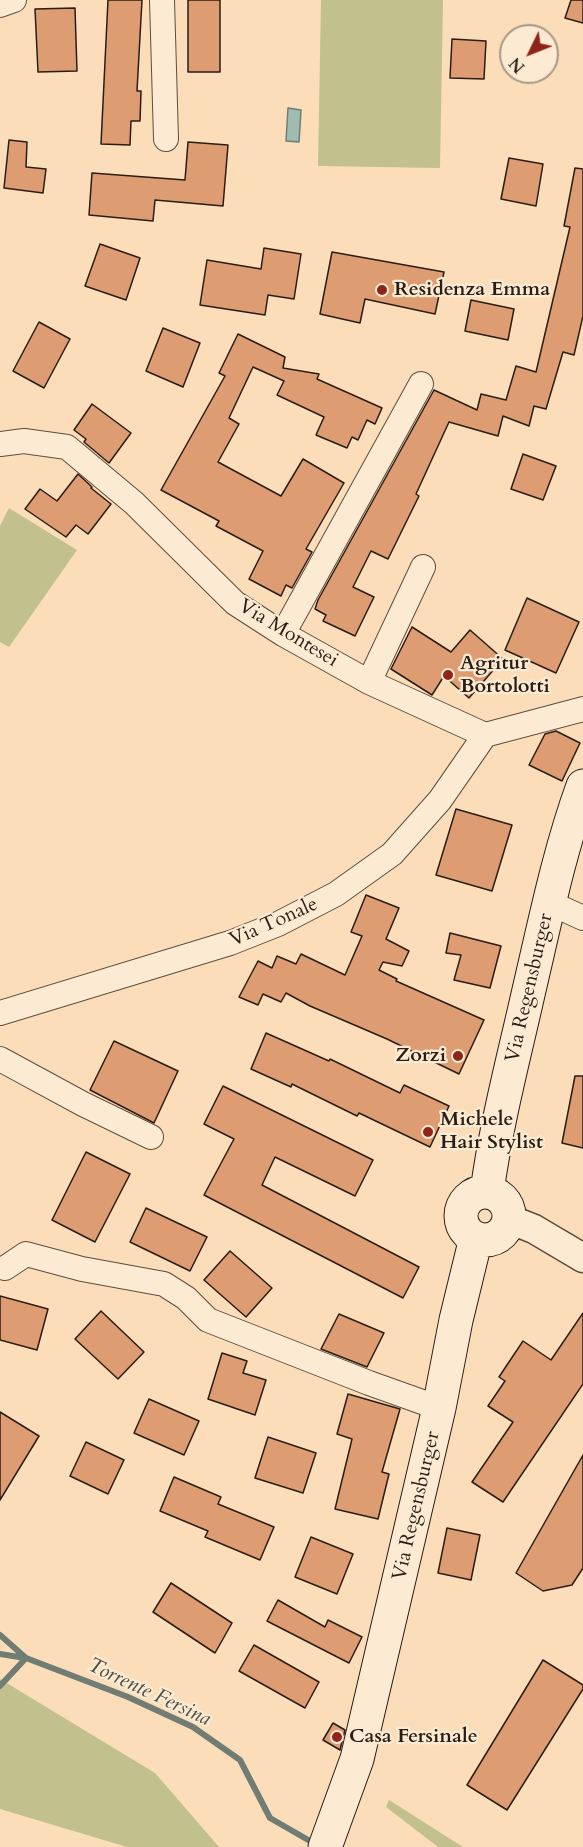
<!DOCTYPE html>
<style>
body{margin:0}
#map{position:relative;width:583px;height:1847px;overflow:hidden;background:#fbdeb9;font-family:Cardo,serif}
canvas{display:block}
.north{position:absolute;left:499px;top:24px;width:60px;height:60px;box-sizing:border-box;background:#fcead2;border:2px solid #a89886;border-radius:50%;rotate:227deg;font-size:16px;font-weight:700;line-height:24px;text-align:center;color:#291d15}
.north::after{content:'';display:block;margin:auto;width:21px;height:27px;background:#8f2418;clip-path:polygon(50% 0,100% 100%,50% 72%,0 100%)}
</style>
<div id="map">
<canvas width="583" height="1847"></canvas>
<div class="north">N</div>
</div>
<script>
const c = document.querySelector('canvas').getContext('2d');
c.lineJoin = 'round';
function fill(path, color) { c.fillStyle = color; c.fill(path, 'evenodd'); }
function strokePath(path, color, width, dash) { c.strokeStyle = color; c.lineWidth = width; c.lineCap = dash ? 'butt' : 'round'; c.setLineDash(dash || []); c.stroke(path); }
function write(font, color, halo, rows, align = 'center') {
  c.font = font + ' Cardo,serif'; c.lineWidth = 4.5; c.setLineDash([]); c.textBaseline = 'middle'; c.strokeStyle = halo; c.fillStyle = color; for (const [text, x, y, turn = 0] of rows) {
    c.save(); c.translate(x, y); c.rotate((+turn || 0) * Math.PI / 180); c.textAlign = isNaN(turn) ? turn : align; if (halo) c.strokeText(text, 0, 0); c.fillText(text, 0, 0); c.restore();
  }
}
fill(new Path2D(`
 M321 0H443L440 168 318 166Z
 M9 508 77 550 9 647 0 642V526Z
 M0 1679 155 1773 219 1847H127L0 1809Z
 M389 1800 463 1847H438L386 1807Z`), '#c2c08c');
const water = new Path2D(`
 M288 108 301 110 299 142 286 141Z`);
fill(water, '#9fbcb3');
strokePath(water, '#707c74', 1.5);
strokePath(new Path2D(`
 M0 1635 26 1658 128 1697 193 1727 240 1760 270 1818 317 1845
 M0 1654 25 1658
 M0 1686 26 1658`), '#707c74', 6);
const building = new Path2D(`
 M108 0H142L137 91H141L140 121H131L130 145 101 144Z
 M188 0H220V72H188Z
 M571 0H583V23L565 18Z
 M75 8 77 71 38 72 35 9Z
 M452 39 486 41 484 79 450 78Z
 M9 140 27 142 26 167 46 169 43 193 4 188Z
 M188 142 228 145 223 206 155 200 153 221 89 215 92 173 185 180Z
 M509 158 543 164 536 206 501 199Z
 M575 168 583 169V316L574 355 563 352 546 409 534 406 529 426 503 416 498 436 449 422 416 494 419 496 388 559 371 551 353 587 374 597 355 636 323 621 326 615 315 609 318 600 434 390 477 410 481 394 506 400 516 366 536 372 570 227 564 226Z
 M100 244 140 258 126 300 85 286Z
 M264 248 301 254 294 299 268 295 265 315 200 305 207 260 261 269Z
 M332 252 444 272 435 314 365 299 360 323 320 314Z
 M471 300 514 309 508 340 465 331Z
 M39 322 70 339 44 388 13 371Z
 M163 328 200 343 183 387 146 371Z
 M238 334 285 357 283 368 319 374 317 379 382 408 375 424 367 420 358 440 352 437 347 448 316 435 324 417 277 395 284 381 253 367 229 418 239 424 218 462 281 496 303 459 344 483 306 549 312 552 292 588 286 585 281 596 249 579 263 551 216 526 219 521 161 490 225 376 219 373Z
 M92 404 131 433 109 463 84 442 86 439 74 430Z
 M523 454 556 466 543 500 511 489Z
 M78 474 92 487 91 488 111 504 88 534 76 525 66 537 25 509 40 489 57 501Z
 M527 598 579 622 556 673 505 650Z
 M412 627 451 652 470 630 503 659 469 698 444 676 432 695 391 669Z
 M556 731 580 743 562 781 529 765 545 734Z
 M456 809 512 825 492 891 436 875Z
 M366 895 399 908 386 939 409 951 402 966 383 962 379 970 397 979 396 981 484 1020 459 1074 387 1039 310 1006 286 993 281 1002 263 994 258 1005 239 997 258 961 272 968 277 956 296 964 301 954 345 975 362 936 351 932Z
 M450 933 501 946 490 988 454 980 461 955 446 953Z
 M266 1033 329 1061 330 1059 400 1093 404 1085 449 1106 430 1147 359 1113 357 1116 292 1084 291 1087 251 1069Z
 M114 1041 178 1071 154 1123 90 1090Z
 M575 1076H583V1148L562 1143Z
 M223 1086 373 1160 355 1196 275 1157 262 1185 419 1267 403 1298 204 1195 234 1139 204 1124Z
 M86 1152 130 1174 95 1242 52 1220Z
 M146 1208 207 1237 190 1271 130 1242Z
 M230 1251 272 1288 246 1317 204 1280Z
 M0 1296 48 1309 37 1350 0 1340Z
 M101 1311 144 1352 118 1379 75 1339Z
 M583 1313V1384L503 1502 472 1482 513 1422 488 1406 505 1381 499 1377 523 1341 551 1360Z
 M339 1314 384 1333 367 1367 321 1349Z
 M222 1353 247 1361 243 1373 266 1380 255 1415 208 1399Z
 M348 1394 400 1409 382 1472 389 1474 378 1519 335 1509 352 1439 337 1434Z
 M149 1399 199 1421 184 1455 134 1433Z
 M0 1412 39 1436 0 1500Z
 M268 1437 316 1453 303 1493 255 1478Z
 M86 1442 124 1460 108 1494 70 1476Z
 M583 1455V1568L572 1585 543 1591 516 1573Z
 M174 1477 221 1497 218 1504 274 1527 260 1560 205 1537 208 1531 160 1511Z
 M447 1528 480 1535 471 1580 438 1573Z
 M311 1537 353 1554 337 1594 295 1577Z
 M171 1583 232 1623 215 1653 153 1612Z
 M278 1600 325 1627 328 1620 362 1637 349 1663 267 1621Z
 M254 1645 319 1682 305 1708 239 1671Z
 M543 1660 583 1685V1689L507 1810 467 1785Z
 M333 1723 345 1730 340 1750 323 1740Z`);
fill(building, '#de9c73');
strokePath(building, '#291d15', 1.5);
const minor = new Path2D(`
 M162 0 166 139
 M0 5 14 0
 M0 444 24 441 67 447 134 503 235 603 283 634 369 682 485 735 583 709
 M283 634 421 384
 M369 682 423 567
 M550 903 583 918
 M0 1013 230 943 278 924 336 894 392 854 440 800 485 735
 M0 1059 83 1104 151 1137
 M5 1268 26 1254 82 1269 164 1284 186 1298 208 1320 369 1383 439 1408`);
const tertiary = new Path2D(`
 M509 1219 534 1229 583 1258`);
const secondary = new Path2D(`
 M487 1192C496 1124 514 1057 529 990 545 922 559 852 583 786
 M461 1216a24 24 0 1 1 48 0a24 24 0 1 1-48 0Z
 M325 1847 357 1759 439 1408 456 1320 476 1238`);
strokePath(minor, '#5e4d3e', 26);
strokePath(tertiary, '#5e4d3e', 31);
strokePath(secondary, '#291d15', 35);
strokePath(minor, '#fcead2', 24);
strokePath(tertiary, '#fcead2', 28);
strokePath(secondary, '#fcead2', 33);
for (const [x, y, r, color] of [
 [382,290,6,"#8f2418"],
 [448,675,6,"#8f2418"],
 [458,1056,6,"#8f2418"],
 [428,1132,6,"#8f2418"],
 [337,1737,6,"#8f2418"]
]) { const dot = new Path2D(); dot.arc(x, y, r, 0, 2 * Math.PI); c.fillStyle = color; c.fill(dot); strokePath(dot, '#fcead2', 2); }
write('bold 20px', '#291d15', '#fcead2', [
 ["Residenza Emma",394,290],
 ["Agritur",460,664],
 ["Bortolotti",460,687],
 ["Zorzi",446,1056,"right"],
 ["Michele",440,1120],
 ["Hair Stylist",440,1143],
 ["Casa Fersinale",349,1737]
], 'left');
write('20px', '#291d15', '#fcead2', [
 ["Via Montesei",288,634,31],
 ["Via Tonale",274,923,-24],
 ["Via Regensburger",530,988,-77],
 ["Via Regensburger",417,1506,-77]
]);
write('italic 21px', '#4c4d44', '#fcead2', [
 ["Torrente Fersina",149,1693,25]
]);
</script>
